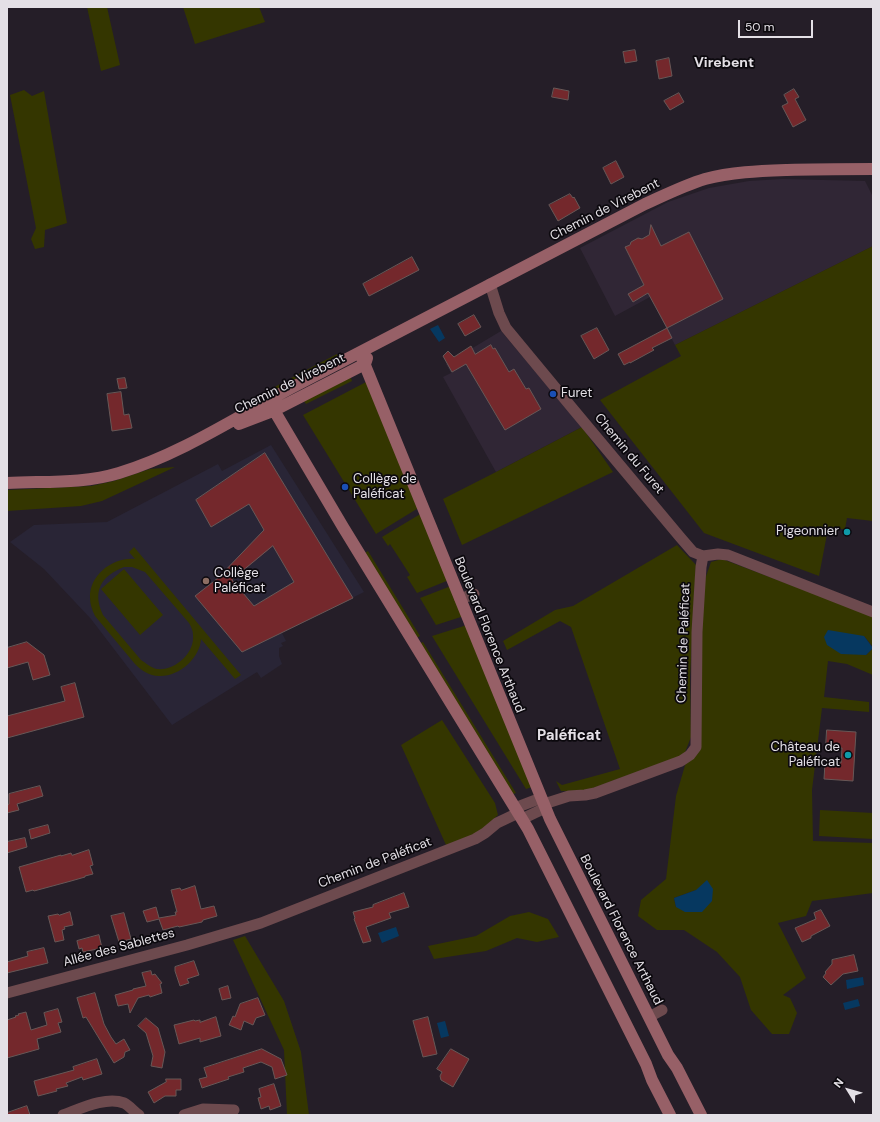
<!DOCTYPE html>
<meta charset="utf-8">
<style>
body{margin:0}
#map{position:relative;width:880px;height:1122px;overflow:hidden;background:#251e28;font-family:"DM Sans",sans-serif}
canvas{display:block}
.frame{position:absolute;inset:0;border:8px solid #e4e0e6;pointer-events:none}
.north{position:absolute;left:828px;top:1070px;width:40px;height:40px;-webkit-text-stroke:3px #0c090e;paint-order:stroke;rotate:307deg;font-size:11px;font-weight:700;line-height:16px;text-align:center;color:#e4e0e6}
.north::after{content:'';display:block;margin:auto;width:14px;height:18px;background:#e4e0e6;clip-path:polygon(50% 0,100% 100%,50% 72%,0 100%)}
.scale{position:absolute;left:738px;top:20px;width:75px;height:18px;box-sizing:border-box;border:2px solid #e4e0e6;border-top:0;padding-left:5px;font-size:12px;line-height:14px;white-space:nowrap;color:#e4e0e6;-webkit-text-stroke:3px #0c090e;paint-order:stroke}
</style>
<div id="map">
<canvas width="880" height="1122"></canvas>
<div class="frame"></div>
<div class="north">N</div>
<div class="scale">50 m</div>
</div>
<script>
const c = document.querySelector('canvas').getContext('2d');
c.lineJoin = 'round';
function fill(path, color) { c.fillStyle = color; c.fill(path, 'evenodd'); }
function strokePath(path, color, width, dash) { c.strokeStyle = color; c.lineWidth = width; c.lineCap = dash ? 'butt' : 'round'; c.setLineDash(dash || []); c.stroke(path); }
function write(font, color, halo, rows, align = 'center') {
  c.font = font + ' "DM Sans",sans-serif'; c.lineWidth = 3.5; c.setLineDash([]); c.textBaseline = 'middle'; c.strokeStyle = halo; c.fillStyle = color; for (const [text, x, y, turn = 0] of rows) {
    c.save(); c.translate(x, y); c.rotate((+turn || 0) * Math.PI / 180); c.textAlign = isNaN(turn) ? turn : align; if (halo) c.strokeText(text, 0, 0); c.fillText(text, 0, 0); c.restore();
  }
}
fill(new Path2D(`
 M782 179 865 181 873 197V246L675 345 650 297 615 316 580 248 668 202 709 188 749 181Z
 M501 331 582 427 496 472 443 377 451 373 446 364Z`), '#302635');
fill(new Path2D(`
 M271 445 364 592 282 633 286 641 281 643 283 646 279 648V656L282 664 261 678 257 672 172 725 91 619 44 569 10 542 34 525 107 522 218 464 222 471Z`), '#292536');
fill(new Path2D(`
 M87 7H107L120 65 101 71Z
 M183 7H259L265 22 195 44Z
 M24 90 32 96 44 91 67 223 45 230 44 247 35 249 31 239 36 228 10 95Z
 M873 246V521L847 518 845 529H828L819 576 704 533 600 400 681 356 675 345Z
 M337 354 339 358 294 382 291 378Z
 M350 376 352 381 306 404 303 400Z
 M286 381 288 385 248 406 246 402Z
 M368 381 420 507 376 534 303 415Z
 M582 427 613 472 462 545 443 499 496 472Z
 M175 467 102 501 81 506 7 511V490L91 486 114 481 150 469Z
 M422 513 449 580 417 593 407 577 410 575 390 544 388 546 382 537Z
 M677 545 696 565 690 677 691 737 684 755 585 791H561L556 781 562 785 620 769 571 627 560 621 507 650 503 641 555 610 573 606Z
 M134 547 241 675 235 679 201 639C200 658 179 677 159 676 149 676 141 670 135 664L95 616C92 610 90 604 90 598 89 575 113 557 135 559L129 552ZM124 567H132L145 572 189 623C191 627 193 630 193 635 195 653 175 671 157 669 151 668 146 663 141 660L103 615C92 591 101 576 124 567Z
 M368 551 420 636 415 639 363 554Z
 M722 559 873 616V647L864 636 866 655 873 648V675L847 664 828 661 824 697 869 702V712L822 708 812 790 813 841 873 843V893L812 901 806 916 778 923 806 978 783 995 790 998 797 1013 789 1034H772L751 1010 740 977 717 952 684 930H657L638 916 641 900 666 879 676 796 686 762 699 749V634L704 582 711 562ZM696 890 676 907 674 898Z
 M124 569 163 615 140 635 101 589Z
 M451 586 464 616 436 625 420 598Z
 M467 625 532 787 526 789 432 636Z
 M423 642 516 793 510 795 418 644Z
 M442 720 495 803 498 815 476 835 446 845 401 745Z
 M820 810 873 813V839L819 836Z
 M529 912 548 919 559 937 537 942 517 938 486 951 434 959 428 946 476 936 510 916Z
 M245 936 284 1001 301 1052 309 1115H287L284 1050 233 940Z`), '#343600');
fill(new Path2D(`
 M438 325 445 338 439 342 430 329Z
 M828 630 864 636 873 648 866 655 841 654 827 645 824 637Z
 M707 880 713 889 712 901 702 912H685L676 907 674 898 696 890Z
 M396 927 399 936 382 943 378 933Z
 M863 977 864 985 847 989 846 980Z
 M858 999 860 1006 845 1010 843 1003Z
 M445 1021 449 1036 441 1038 437 1023Z`), '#063860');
const building = new Path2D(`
 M635 50 637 61 625 63 623 52Z
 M669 58 672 76 659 79 656 61Z
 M554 88 569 91 568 100 552 97Z
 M794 89 799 97 795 99 806 120 793 127 782 106 788 103 784 95Z
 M679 93 684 102 670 110 664 101Z
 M616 161 624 177 611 184 603 168Z
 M570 194 573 198 574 197 580 208 558 221 549 205Z
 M651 225 661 246 689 232 723 299 667 328 672 338 652 348 654 350 630 363V362L624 365 618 354 667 328 648 293 633 302 628 294 644 285 625 247 630 245 631 242 638 238 642 239 649 235Z
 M412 257 419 270 369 296 363 284Z
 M474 315 481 327 465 336 458 324Z
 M597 328 609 350 594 359 581 336Z
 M491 345 493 349 495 348 509 372 514 369 526 389 529 388 541 409 505 430 466 364 452 372 443 356 448 351 454 357 471 346 475 354Z
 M125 378 127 388 119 389 117 379Z
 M121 392 124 415 129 414 132 428 112 431 107 394Z
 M265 453 353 598 242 652 195 596 218 578 264 530 249 504 211 527 196 500ZM273 546 294 582 254 606 232 580Z
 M27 642 44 655 50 675 33 680 28 662 7 668V648Z
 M75 683 84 717 7 738V716L65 701 61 687Z
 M827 730 856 732 853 781 824 779 825 763H841L842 748 826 747Z
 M40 786 43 796 17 804 19 810 7 813V805L9 804V794Z
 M48 825 50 833 31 839 29 830Z
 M25 838 27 847 7 853V842Z
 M89 850 93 865 90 866 93 874 85 876V877L71 881 34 891 33 890 26 892 19 867 61 855V856L71 853 72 855Z
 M195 886 201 909 214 906 217 916 203 920 202 922 179 927 178 926 163 930 159 919 147 922 143 911 156 907 159 918 176 915 175 912H177L171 890 180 888 181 890Z
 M404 893 409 907 389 913 391 918 366 927 371 941 363 943 354 919 355 918 353 912 373 907V905Z
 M821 910 830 926 811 936V938L802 942 795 928 816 919 814 913Z
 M70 912 73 925 64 927 65 929 62 930 64 940 55 942 48 916 58 914 59 915Z
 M124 913 131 939 119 942 111 916Z
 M99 935 102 948 83 952 82 948 79 949 77 941Z
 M44 948 48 963 7 973V962L28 956 27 952Z
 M854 955 858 971 843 974 831 985 823 977 826 973 825 972 832 964V960Z
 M194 961 199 975 187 979 189 983 180 986 175 971V967Z
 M151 971 152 975 155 974 162 983 160 984 162 993 150 997 149 995 138 998 130 1013 128 1004 118 1006 115 995 133 990V989L146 986 142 973Z
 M228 986 231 998 222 1000 219 989Z
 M95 993 104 1024 111 1037 116 1044 124 1039 130 1050 125 1052 124 1057 114 1063 86 1017 83 1018 77 998Z
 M258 998 265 1015 256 1018 253 1025 244 1021 241 1030 229 1025 233 1016 235 1017 240 1004Z
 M58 1009 62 1022 58 1023 61 1032 37 1039 39 1049 7 1058V1020L16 1017 15 1016 19 1015 18 1014 26 1012 31 1030 47 1025 44 1013Z
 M216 1017 221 1036 200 1042V1038L179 1044 174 1025 194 1020 195 1021 200 1020V1022Z
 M428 1017 437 1054 423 1057 413 1021Z
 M146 1018 158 1028 165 1052 162 1068 151 1066 153 1056 146 1033 138 1026Z
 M262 1049 281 1059 287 1075 275 1079 272 1067 261 1062 243 1068 244 1072 228 1077 229 1079 202 1088 199 1079 207 1077 204 1068Z
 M451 1049 469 1059 453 1087 441 1080 440 1076 442 1072 437 1069Z
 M97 1059 102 1074 83 1080 82 1077 66 1083 68 1086 56 1089 57 1091 38 1096 34 1081 74 1070 73 1067Z
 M166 1079H181V1090H176V1096H165L154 1103 148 1092 166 1082Z
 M274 1084 281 1106 270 1110 269 1106 261 1109 258 1098 261 1097 259 1089Z
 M27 1106 30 1115H7V1113Z`);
fill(building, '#74282c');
strokePath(building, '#675857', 1);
strokePath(new Path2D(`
 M490 284 499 313 506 328 573 409 680 537 693 552 703 556
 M703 556 718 554 728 555 873 612
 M460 599 474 594
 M544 804 569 796 585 795 595 793 681 761 690 755 696 747 697 632 701 567 703 556
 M515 808 541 798
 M522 819 545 808
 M7 993 187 945 261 923 475 839 485 833 497 823 518 813
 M649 1017 662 1010
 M63 1115C80 1109 106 1096 124 1103 130 1106 134 1112 139 1115
 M184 1115 203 1109 234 1110`), '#6d4a4e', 11);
strokePath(new Path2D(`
 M360 353 550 819 668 1055 677 1068 701 1115
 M268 400 343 527 528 829 646 1064 652 1080 670 1115
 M239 424 273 411 365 364 367 358
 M7 483C44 481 83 484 119 473 181 454 235 418 291 388 409 327 527 265 645 204 665 195 685 185 705 179 731 172 760 171 787 170 816 169 844 169 873 169`), '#976067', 12);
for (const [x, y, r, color] of [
 [553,394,4,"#1a4fb4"],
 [345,487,4,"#1a4fb4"],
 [847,532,4,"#0f9aa8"],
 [206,581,4,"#8d6e63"],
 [848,755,4,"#0f9aa8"]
]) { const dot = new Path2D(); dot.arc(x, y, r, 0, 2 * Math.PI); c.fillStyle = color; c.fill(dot); strokePath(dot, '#0c090e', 1.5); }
write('13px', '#e4e0e6', '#0c090e', [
 ["Chemin de Virebent",605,210,-27],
 ["Chemin de Virebent",290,384,-26],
 ["Chemin du Furet",629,454,50],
 ["Boulevard Florence Arthaud",489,635,68],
 ["Chemin de Paléficat",684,643,-88],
 ["Chemin de Paléficat",375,863,-21],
 ["Boulevard Florence Arthaud",621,930,63],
 ["Allée des Sablettes",119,948,-15]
]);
write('13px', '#e4e0e6', '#0c090e', [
 ["Furet",561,394],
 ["Collège de",353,480],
 ["Paléficat",353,495],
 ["Pigeonnier",839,532,"right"],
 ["Collège",214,574],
 ["Paléficat",214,589],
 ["Château de",840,748,"right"],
 ["Paléficat",840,763,"right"]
], 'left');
write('bold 14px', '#e4e0e6', '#0c090e', [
 ["Virebent",724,63]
]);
write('bold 15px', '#e4e0e6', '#0c090e', [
 ["Paléficat",569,736]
]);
</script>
